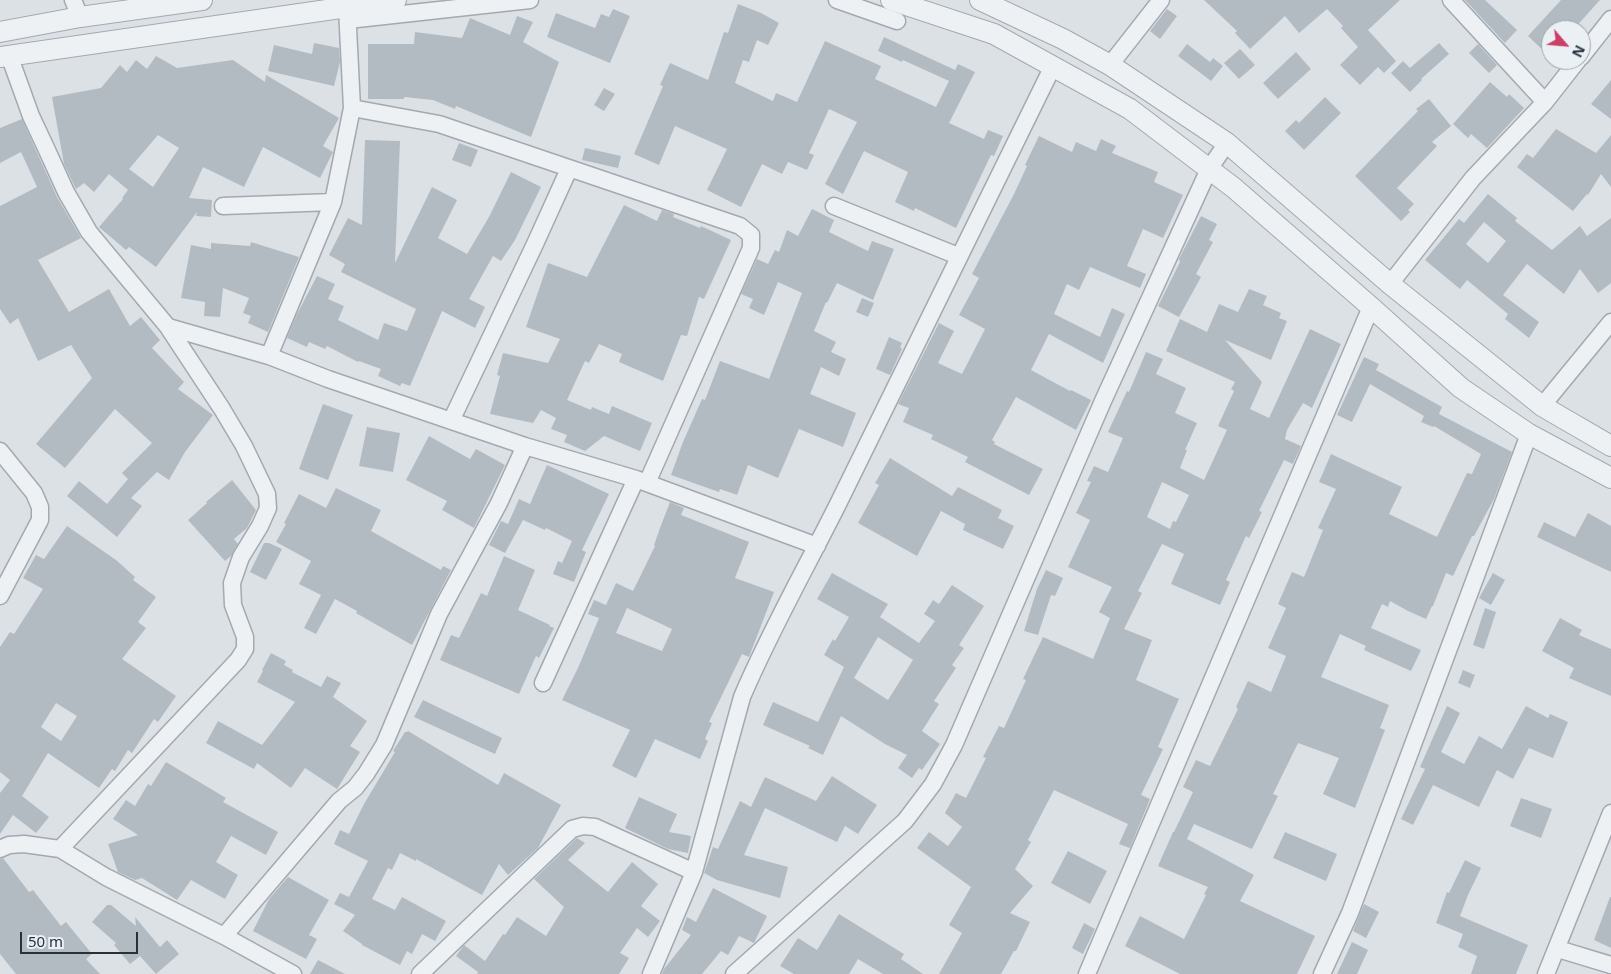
<!DOCTYPE html>
<style>
body{margin:0}
#map{position:relative;width:1611px;height:974px;overflow:hidden;background:#dce1e6;font-family:"Noto Sans",sans-serif}
canvas{display:block}
.north{position:absolute;left:1541px;top:20px;width:50px;height:50px;box-sizing:border-box;background:#ebf0f4;border:1px solid #9ca4aa;border-radius:50%;rotate:117deg;font-size:14px;font-weight:700;line-height:20px;text-align:center;color:#26313c}
.north::after{content:'';display:block;margin:auto;width:18px;height:22px;background:#cb4069;clip-path:polygon(50% 0,100% 100%,50% 72%,0 100%)}
.scale{position:absolute;left:20px;top:932px;width:118px;height:22px;box-sizing:border-box;border:2px solid #26313c;border-top:0;padding-left:6px;font-size:15px;line-height:18px;white-space:nowrap;color:#26313c;-webkit-text-stroke:4px #ebf0f4;paint-order:stroke}
</style>
<div id="map">
<canvas width="1611" height="974"></canvas>
<div class="north">N</div>
<div class="scale">50 m</div>
</div>
<script>
const c = document.querySelector('canvas').getContext('2d');
c.lineJoin = 'round';
function fill(path, color) { c.fillStyle = color; c.fill(path, 'evenodd'); }
function strokePath(path, color, width, dash) { c.strokeStyle = color; c.lineWidth = width; c.lineCap = dash ? 'butt' : 'round'; c.setLineDash(dash || []); c.stroke(path); }
fill(new Path2D(`
 M1204 0H1400L1368 30 1396 61 1384 73 1378 67 1360 85 1340 65 1358 47 1341 28 1343 26 1327 9 1299 33 1285 16 1250 49 1235 33 1237 31Z
 M1465 0H1485L1517 30 1505 43Z
 M1561 0H1600L1573 30H1551V58L1528 36Z
 M738 4 761 13 779 23 768 45 757 40 749 62 743 60 735 83 773 101 776 93 797 102 825 41 881 66 875 79 936 107 949 81 903 60 902 62 878 51 884 37 955 70 958 64 975 72 949 123 984 139 988 130 1003 136 994 156 991 155 956 228 915 208 914 211 895 202 908 172 864 151 843 194 825 184 857 122 829 109 809 153 814 155 807 170 788 162 782 174 762 164 741 207 707 190 727 149 675 126 659 165 634 154 663 86 660 85 670 63 708 80 724 32 728 33Z
 M613 9 630 16 610 63 547 37 556 13 595 28 601 14 609 17Z
 M1167 9 1177 16 1160 39 1150 31Z
 M517 16 533 22 523 42 559 62 531 137 456 106 455 109 433 100 404 97V99H368V44H414L415 32 462 38 470 18 510 35Z
 M314 43 339 48 340 62 334 86 268 71 274 45 312 54Z
 M1439 43 1449 54 1421 79 1422 80 1410 92 1391 73 1403 61 1410 68Z
 M1187 44 1210 62 1213 58 1223 66 1211 81 1178 56Z
 M1478 44 1497 65 1489 73 1469 53Z
 M1240 49 1255 65 1239 79 1224 63Z
 M1296 52 1311 69 1278 99 1263 83Z
 M156 56 177 68 233 60 265 82 266 75 339 118 323 146 333 152 320 178 263 147 244 187 203 167 189 198 212 200 211 217 196 216 197 212 156 267 129 247 126 250 99 227 123 199 122 198 128 190 109 174 94 192 84 183 76 189 64 164 52 97 101 88 120 65 127 72 136 60 147 69ZM158 135 179 148 153 187 129 169Z
 M1611 80V119L1591 104Z
 M1490 82 1507 97 1509 94 1524 108 1487 148 1471 134 1468 138 1453 124Z
 M604 88 615 94 604 111 594 105Z
 M1325 97 1341 113 1304 150 1285 131 1296 120 1299 123Z
 M1429 99 1451 126 1432 142 1437 146 1397 188 1414 204 1408 210 1410 212 1401 221 1355 176 1418 111 1416 109Z
 M22 119 57 197 81 238 38 260 69 312 109 289 130 326 141 317 160 340 152 348 184 382 178 389 213 415 185 452 169 480 157 472 131 498 142 506 117 537 67 496 79 481 107 504 128 479 122 473 152 443 115 409 65 468 36 444 92 378 71 345 38 361 18 318 10 324 0 309V206L37 187 21 152 0 163V128Z
 M1556 129 1596 153 1611 135V187L1601 174 1588 195 1587 194 1573 211 1517 167 1527 154 1533 158Z
 M1039 136 1072 152 1076 142 1096 151 1101 139 1116 146 1112 153 1158 172 1154 182 1183 195 1163 238 1143 229 1127 266 1146 274 1140 288 1090 267 1079 290 1067 284 1054 314 1100 337 1112 308 1125 314 1103 363 1049 334 1031 370 1070 391 1071 390 1091 400 1076 430 1016 397 992 440 995 442 994 444 1043 469 1029 495 965 462 968 457 931 439 933 435 903 422 909 408 898 404 939 323 954 331 938 363 962 374 985 329 959 315 979 278 972 274 1014 194 1027 166 1025 165Z
 M365 140 400 141 395 263 432 187 457 200 438 238 467 254 489 217 511 172 541 187 515 240 501 261 493 256 469 299 485 307 475 328 442 311 410 386 402 383 400 386 378 376 381 369 359 361 358 362 327 346 325 349 309 342 307 347 287 338 296 316 317 276 335 284 328 299 344 306 338 320 378 340 384 323 407 331 416 309 341 272 345 264 329 255 348 218 362 225Z
 M459 143 478 150 471 167 452 160Z
 M585 148 621 156 618 168 582 160Z
 M1488 194 1517 218 1515 221 1552 250 1580 226 1587 236 1611 218V283L1598 293 1580 269 1564 294 1527 264 1503 295 1539 322 1529 338 1505 319 1508 314 1467 280 1460 289 1425 260 1459 219 1464 223ZM1484 222 1506 241 1488 263 1466 244Z
 M624 205 657 221 662 210 674 214 673 217 700 228 701 226 731 240 704 299 699 297 687 336 681 335 663 381 619 362 622 354 599 344 589 363 585 361 567 400 591 410 592 407 609 414 612 406 652 423 640 451 604 436 585 451 564 442 567 435 551 429 556 418 541 410 533 423 490 414 500 376 497 375 503 353 548 363 560 339 526 327 548 263 587 277Z
 M812 209 834 220 829 232 868 251 872 241 894 249 873 300 837 283 827 303 826 302 814 331 836 342 831 352 846 359 839 376 821 367 810 394 856 413 843 447 799 429 778 478 748 465 737 495 720 489 719 492 671 475 683 442 702 399 705 400 720 361 769 379 802 293 778 282 764 315 749 308 753 299 741 294 757 259 768 264 775 250 779 252 787 230 798 236Z
 M1201 216 1217 224 1209 240 1213 242 1196 274 1201 277 1179 317 1158 306 1180 262 1179 259Z
 M251 242 299 257 268 332 248 323 251 316 243 313 249 298 223 288 220 317 204 316 205 302 181 298 191 245 211 249V243L250 246Z
 M1249 289 1267 296 1263 305 1281 313 1279 318 1287 321 1271 360 1225 340 1262 382 1250 409 1269 418 1310 329 1341 344 1312 408 1303 403 1287 430 1285 439 1301 446 1293 464 1284 460 1259 511 1262 512 1249 538 1246 536 1226 580 1230 582 1220 605 1171 584 1184 554 1162 544 1138 591 1142 593 1124 629 1152 640 1136 680 1179 699 1158 747 1163 749 1141 795 1150 799 1130 848 1119 844 1128 824 1054 790 1028 840 1031 842 1015 869 1033 886 1010 913 1030 922 1016 951H1014L1001 974H939L962 933 949 925 971 887 917 848 929 832 948 846 962 827 945 813 956 793 966 798 986 758 983 757 999 726 1004 728 1026 680 1023 679 1043 637 1093 659 1110 618 1099 612 1112 587 1068 567 1090 520 1076 513 1091 482 1087 481 1094 466 1108 472 1123 438 1108 432 1127 391 1129 392 1146 352 1163 359 1156 374 1186 388 1175 413 1197 423 1185 450H1187L1180 468 1204 480 1227 430 1218 426 1234 391 1231 389 1235 382 1166 351 1180 319 1207 332 1219 304 1238 312ZM1162 482 1189 495 1176 522 1173 521 1170 529 1147 517Z
 M862 298 874 303 868 317 856 312Z
 M889 337 902 343 900 347 902 349 890 375 876 369Z
 M1364 357 1379 364 1376 370 1442 407 1439 414 1512 452 1494 499 1474 536H1472L1453 576 1446 573 1433 606H1432L1426 619 1408 611 1390 601 1388 607 1382 604 1371 628 1421 650 1411 671 1364 650 1366 646 1340 634 1321 677 1389 705 1380 728 1385 730 1355 808 1323 794 1339 758 1298 743 1273 794 1278 796 1252 849 1194 824 1187 839 1254 875 1240 901 1315 936 1297 974H1180L1125 946 1140 916 1184 939 1206 895 1204 894 1208 887 1158 866 1173 832H1174L1193 792 1183 787 1196 760 1210 766 1238 709 1236 707 1248 681 1271 692 1286 656 1268 648 1286 608 1278 604 1292 572 1304 577 1323 530 1318 528 1336 489 1319 482 1331 454 1402 487 1389 514 1437 537 1467 473 1472 474 1481 454 1434 426 1433 427 1421 422 1424 416 1370 384 1352 422 1337 415Z
 M323 404 353 415 328 480 299 469Z
 M367 427 400 433 393 472 359 466Z
 M429 436 470 459 476 449 505 465 474 528 442 510 447 501 406 480Z
 M890 458 952 496 958 487 1002 510 998 518 1014 526 1003 549 963 530 965 524 941 511 917 556 858 523 879 485 875 483Z
 M547 465 609 494 582 550 586 552 574 582 553 574 558 561 562 563 572 541 546 528 545 530 523 520 505 553 489 545 501 521 508 524 519 499 530 504Z
 M232 480 256 510 247 528 234 539 238 544 231 556 225 561 188 520 207 503 206 502Z
 M336 488 381 510 371 531 441 570 443 566 451 570 412 645 356 613 357 611 335 599 316 634 304 628 321 595 299 584 311 561 276 542 286 524 284 523 299 494 326 508Z
 M670 502 684 508 681 515 749 542 735 578 774 592 749 657 742 654 709 722 712 723 705 739 708 741 700 759 655 739 636 778 612 766 630 730 562 700 578 668 599 618 588 614 594 600 606 605 616 583 633 591 655 546 654 545 660 528ZM627 608 672 629 662 651 616 633Z
 M1588 513 1611 526V572L1537 537 1544 522 1575 537Z
 M67 526 116 560 135 577 133 580 156 597 138 622 146 628 122 659 176 696 158 722 154 719 132 753 128 750 115 771 112 769 99 788 48 753 22 796 49 817 36 833 13 815 0 834V793L10 780 0 772V647L10 632 14 634 43 589 23 578 36 555 44 559ZM56 703 77 716 61 741 41 727Z
 M264 543H269L282 549 266 580 250 572Z
 M504 556 535 570 518 610 550 625 549 626 554 628 539 658 536 656 519 694 440 660 451 635 459 638 481 593 487 596Z
 M1046 570 1063 578 1055 596 1051 595 1038 635 1024 631 1037 589Z
 M832 573 888 604 880 617 919 643 935 621 924 614 933 600 939 604 952 585 984 606 959 645 964 648 952 665 956 668 934 701 939 704 922 731 940 744 922 770 919 768 912 778 898 768 907 755 885 744 841 716 823 755 808 748 810 746 763 725 773 702 818 722 844 667 824 655 833 639 835 641 849 617 817 599ZM878 637 913 660 888 700 854 678Z
 M1493 573 1505 580 1491 605 1479 598Z
 M1485 608 1496 612 1484 649 1473 645Z
 M1560 618 1582 630 1579 635 1611 649V696L1569 678 1574 668 1542 651Z
 M271 653 286 661 284 665 293 670 292 672 321 687 327 676 341 683 333 697 367 721 350 746 360 752 337 789 305 768 291 788 257 763 254 769 206 743 218 721 262 745 295 702 257 682 263 671 262 670Z
 M1463 670 1475 675 1470 688 1458 683Z
 M423 700 502 738 495 754 414 717Z
 M1447 706 1460 713 1441 752 1464 764 1479 736 1502 749 1526 706 1548 718 1550 714 1568 722 1553 758 1529 748 1513 779 1497 770 1479 807 1433 785 1413 825 1401 819 1425 769 1420 767Z
 M408 731 498 785 504 773 561 805 538 848 508 875 499 864 482 895 416 859V861L400 853 392 870 388 868 372 899 395 910 402 897 446 921 435 941 422 934 412 954 407 951 400 965 362 945V944L343 931 355 915 334 904 340 893 349 897 368 861 334 844 340 830 349 834 364 804 395 752 393 751 405 732H407Z
 M166 762 226 798 223 802 278 832 266 855 231 836 216 862 238 875 225 899 191 880 177 900 142 878 135 880 118 872 108 844 138 835 113 819 126 800 135 806 148 784 151 786Z
 M832 776 877 805 858 834 845 826 837 842 765 808 744 855 788 867 780 898 717 880 704 873 713 847 718 849 740 801 751 807 765 777 816 801Z
 M639 797 677 814 669 832 691 836 688 853 668 849 625 828Z
 M1521 798 1552 809 1541 838 1510 826Z
 M1285 832 1337 854 1326 881 1273 858Z
 M577 838 585 843 568 860 608 892 632 862 658 884 641 906 660 921 648 937 637 928 620 953 629 958 619 974H477L478 972 456 956 464 945 485 961 503 934 505 935 517 917 546 936 564 907 534 879Z
 M1068 851 1107 871 1090 904 1051 883Z
 M3 858 29 892 33 890 61 926 66 922 92 954 86 959 100 974H16L0 954V859Z
 M1465 860 1481 868 1468 895 1460 916 1528 945 1516 974H1471L1477 956 1458 947 1463 934 1436 923 1447 892 1449 893Z
 M288 877 329 900 309 935 317 939 306 959 253 931 269 899Z
 M713 888 767 916 754 943 739 936 728 955 721 951 702 974H662L664 969 691 935 682 930 687 917 696 922Z
 M1610 897H1611V948L1594 940Z
 M1364 904 1379 912 1366 938 1353 931Z
 M107 905H111L136 926 135 917 160 947 167 940 179 954 156 974 140 956 130 964 114 945 116 943 92 922Z
 M839 914 904 954 901 959 923 974H883L858 959 849 974H794L780 966 798 938 817 950Z
 M1084 923 1095 929 1083 954 1072 948Z
 M1352 942 1368 950 1357 974H1337Z
 M318 960 345 974H310Z`), '#b3bbc2');
const minor = new Path2D(`
 M73 0 80 17
 M837 0 897 21
 M1451 0 1545 102
 M348 20 530 0
 M9 55 31 116 46 148 66 192 89 232 168 327 222 409 244 446 267 494 268 508 260 526 241 557 232 583 233 605 245 637V649L238 660 60 849
 M1581 57 1611 19
 M1110 65 1161 0
 M352 108 439 124 740 226 751 235V248L647 483
 M223 206 333 202
 M834 206 958 256
 M1390 284 1473 178 1545 102 1578 60
 M168 327 269 356 328 379 525 446 636 479 817 546
 M269 356 333 202 352 108 347 8
 M1542 406 1611 322
 M451 421 535 244 569 169
 M0 451 34 493 40 507V520L0 596
 M543 683 636 479
 M0 849 9 845 24 844 60 849 106 877 224 936 293 974
 M224 936 339 801 355 788 366 774 384 745 439 614 499 503 525 446
 M1558 949 1611 965
 M420 974 572 829 583 826 595 827 694 872
 M651 974 694 872 742 697C770 631 806 568 838 504 909 358 980 212 1053 66
 M734 974 905 821 933 784 954 745 1103 401 1209 169 1227 143
 M1087 974 1371 307
 M1322 974 1350 913 1529 434
 M1546 974 1611 813`);
const tertiary = new Path2D(`
 M891 0 994 34 1130 109 1234 188 1371 307 1461 388 1529 434 1611 478
 M980 0 1063 39 1110 65 1227 143 1390 284 1542 406 1611 446
 M0 32 80 17 202 0
 M0 57 396 0`);
strokePath(minor, '#a2a9b0', 19);
strokePath(tertiary, '#a2a9b0', 22);
strokePath(minor, '#eef1f4', 16);
strokePath(tertiary, '#eef1f4', 20);
</script>
